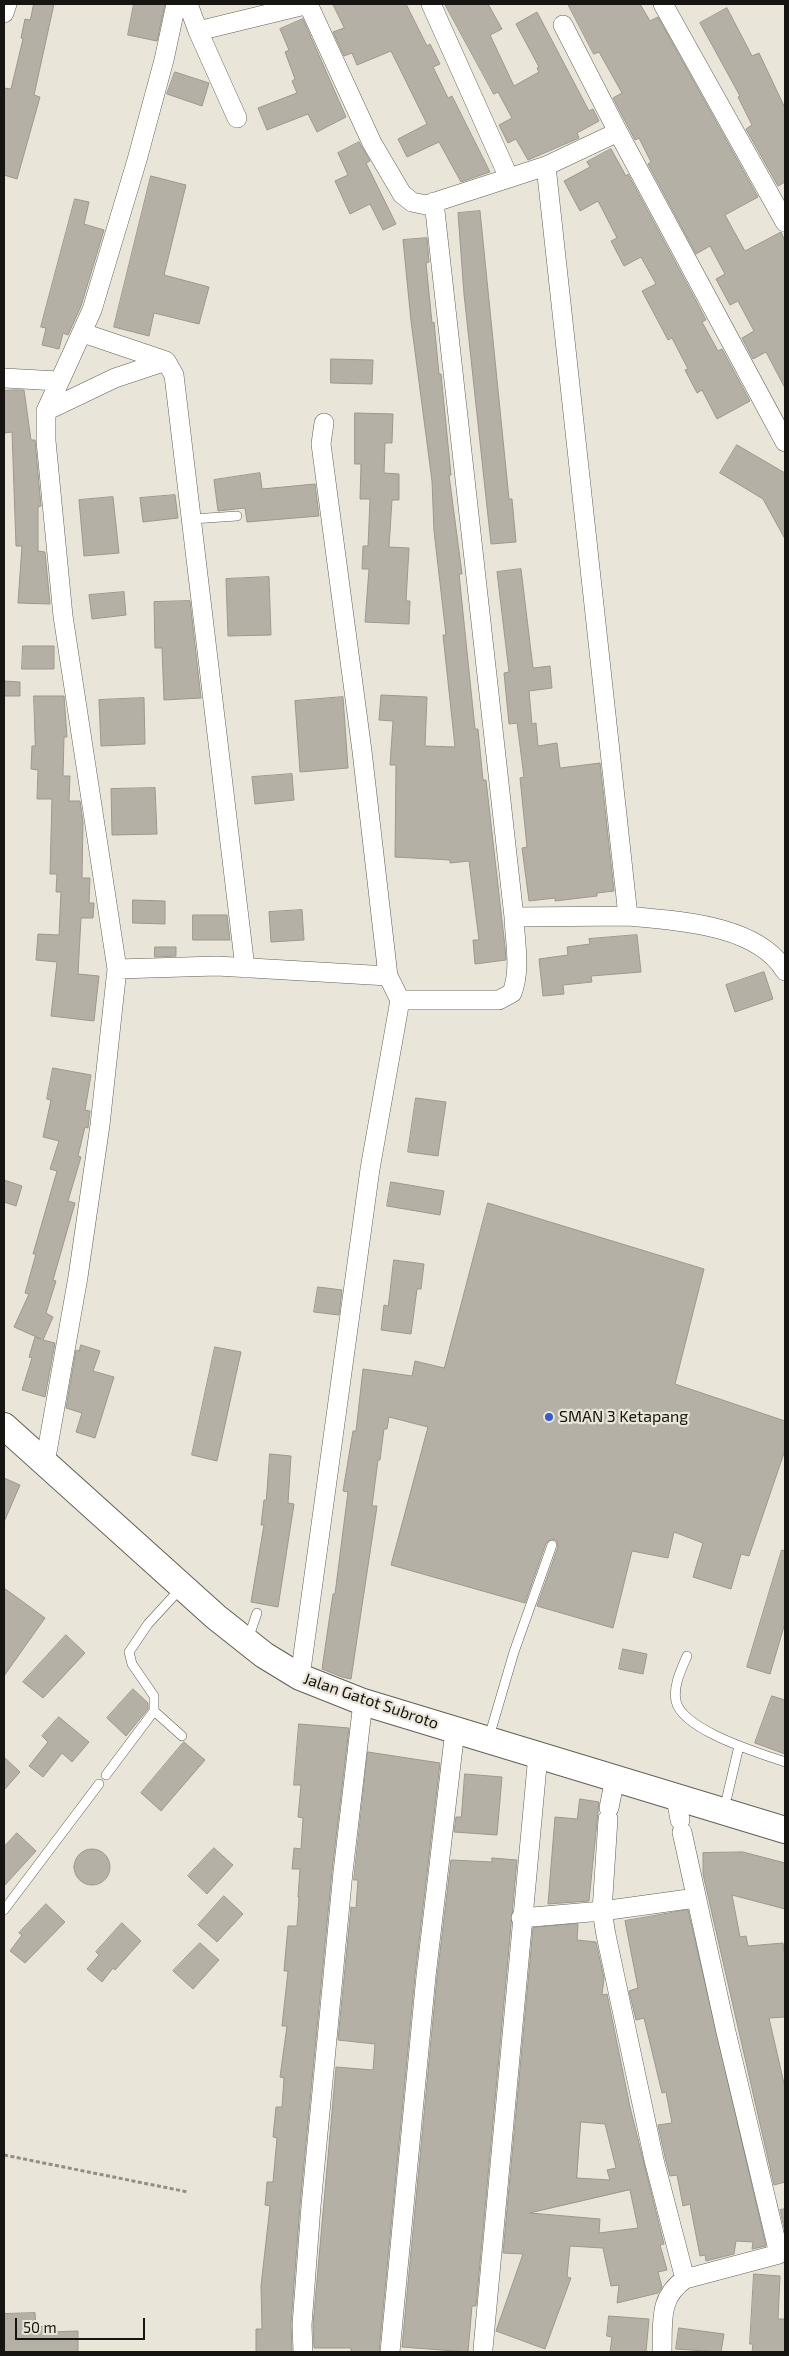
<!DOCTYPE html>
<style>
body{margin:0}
#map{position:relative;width:789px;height:2356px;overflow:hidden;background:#eae5d9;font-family:"Exo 2",sans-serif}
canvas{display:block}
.frame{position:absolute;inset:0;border:5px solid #171511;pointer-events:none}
.scale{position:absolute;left:15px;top:2318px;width:130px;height:22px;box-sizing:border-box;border:2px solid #171511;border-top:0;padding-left:6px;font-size:15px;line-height:18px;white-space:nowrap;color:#171511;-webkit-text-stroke:4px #eae5d9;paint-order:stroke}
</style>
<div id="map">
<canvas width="789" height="2356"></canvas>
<div class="frame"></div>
<div class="scale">50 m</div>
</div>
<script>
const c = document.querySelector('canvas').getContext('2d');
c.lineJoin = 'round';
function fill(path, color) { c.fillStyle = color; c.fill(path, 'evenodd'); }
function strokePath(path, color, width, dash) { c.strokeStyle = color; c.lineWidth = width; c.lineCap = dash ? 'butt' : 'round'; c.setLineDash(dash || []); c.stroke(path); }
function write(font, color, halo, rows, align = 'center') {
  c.font = font + ' "Exo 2",sans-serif'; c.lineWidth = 4.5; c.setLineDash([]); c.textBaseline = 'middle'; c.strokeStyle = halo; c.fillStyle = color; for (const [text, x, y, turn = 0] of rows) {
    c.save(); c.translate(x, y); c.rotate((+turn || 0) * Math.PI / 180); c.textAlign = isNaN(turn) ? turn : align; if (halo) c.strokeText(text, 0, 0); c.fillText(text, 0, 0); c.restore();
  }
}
const building = new Path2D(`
 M34 4H54L34 95 40 97 17 179 4 175V88L11 89 23 39 21 38 25 19 30 20Z
 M134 4H165L157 41 128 35Z
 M333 4H406L427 46 430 44 440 64 433 67 448 98 452 96 490 172 461 182 439 142 407 157 398 139 427 124 391 51 357 65 352 53 344 56 333 32 344 28Z
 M445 4H488L502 29 490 35 514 86 539 72 537 68 539 67 516 24 537 12 589 111 593 109 599 121 577 133 579 138 528 160 516 139 508 143 499 125 512 118 498 92 494 94Z
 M568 4H640L650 21 658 17 758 197 725 215 741 244 745 251 781 232 785 241V388L766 352 753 359 742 338 754 331 738 301 730 305 716 279 725 274 710 246 696 254 648 164 651 162 639 138 635 140 613 98 622 93 599 52 594 54Z
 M727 8 752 56 759 53 785 108V182L778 186 746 129 752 125 738 97 740 96 700 23Z
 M303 19 346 117 317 132 308 114 267 130 258 108 297 93 292 81 295 79 285 52 289 50 280 29Z
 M175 72 209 83 202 106 167 94Z
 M359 142 370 161 366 163 396 224 383 230 370 204 350 214 335 181 348 175 338 153Z
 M611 149 626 176 628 174 693 295 706 320 702 322 718 351 722 349 750 401 717 419 702 390 697 393 685 370 688 369 672 338 668 340 642 291 656 284 641 257 624 266 611 241 617 238 598 201 580 211 564 181 590 167 587 162Z
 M151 176 186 185 164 275 209 287 199 324 154 313 149 336 114 327Z
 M75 199 89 202 84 224 104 230 81 306 68 335 63 333 59 349 42 345 46 328 41 327Z
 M480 211 509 499H512L516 542 491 544 464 294 458 213Z
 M427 238 429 262 426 263 432 323 434 322 439 374H441L451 475H449L462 574H459L475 729H478L483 780H486L505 947 506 960 475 964 473 940H479L469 861 450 863V860L395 857 396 765H390L393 721 379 720 381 695 427 697 425 746 455 747 443 635H446L434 531 432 481 411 321 403 240Z
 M331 359 373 360 372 384 331 383Z
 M13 390H24L31 440H35L41 506 38 507V551L45 552 50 604 18 603 22 546H16L12 432 4 433V391Z
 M355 413 393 414 392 443H385L384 473 399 474V500H392L389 547 409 548 406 601H410L409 624 365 622 369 569H362L363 546H368L370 499H360L361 464H355Z
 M737 445 785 473V539L763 499 720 473Z
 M260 473 262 489 315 484 319 516 247 522 245 508 218 511 214 480Z
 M175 495 178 518 143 522 140 498Z
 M113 497 119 553 84 556 79 500Z
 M521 569 533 668 550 666 552 688 529 691 532 724 536 723 538 746 557 743 560 768 600 763 614 891 597 893V896L555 901V898L529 901 522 848 527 847 520 778 524 777 517 723 509 724 504 673 509 672 497 572Z
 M269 577 271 635 228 636 226 579Z
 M124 592 126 615 92 619 89 595Z
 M190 601 201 698 164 700 162 648H155L154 602Z
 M23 646H54V669H22Z
 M4 681 20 682V696H4Z
 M34 696H64L67 737H64L63 776H70L69 801H80L83 822 82 878H90L89 903H94L93 918H81L78 974 99 976 94 1021 51 1016 57 962 36 960 38 934 59 935 61 892H56L57 874H50L52 799H37L38 770 31 769 32 746H35Z
 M343 697 348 768 300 772 295 701Z
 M144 698 145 744 101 746 99 700Z
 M292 774 294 800 255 804 252 777Z
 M155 788 157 834 112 835 111 789Z
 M133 900 165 901V924L133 923Z
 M302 910 304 940 271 942 269 912Z
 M193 915H227L230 940H193Z
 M637 935 641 972 591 976 592 982 563 985 564 994 543 996 539 959 568 955 567 947 590 944 589 939Z
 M155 947H176V956L155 957Z
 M764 972 773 999 735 1012 726 985Z
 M53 1068 91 1075 85 1110 90 1111 88 1128 85 1127 78 1156 81 1157 68 1201 75 1203 53 1280 56 1281 46 1313 53 1317 43 1340 55 1343 45 1397 22 1390 32 1358 29 1357 35 1337 41 1339 14 1327 29 1294 25 1293 36 1254H33L57 1171 50 1169 59 1141 43 1137 51 1100 47 1099Z
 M416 1098 446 1102 438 1156 408 1152Z
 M4 1180 22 1186 16 1206 4 1202Z
 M391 1182 444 1191 440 1215 387 1206Z
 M488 1203 704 1269 675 1384 785 1421V1450L749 1556 741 1554 731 1589 693 1577 703 1543 674 1532 668 1558 632 1551 613 1628 537 1606 558 1547 557 1541 554 1539 546 1543 525 1603 391 1565 428 1427 389 1417 387 1429H384L380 1460H378L372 1506H377L351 1679 342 1677 322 1669 333 1594H335L348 1492 343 1491 353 1431H356L363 1369 412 1376 415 1361 444 1368Z
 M394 1260 424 1264 421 1289H417L411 1334 381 1330 384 1305 388 1306Z
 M318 1287 342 1290 339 1315 314 1312Z
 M81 1345 100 1351 93 1371 114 1377 95 1438 76 1432 82 1413 66 1408 76 1350 79 1351Z
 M215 1347 241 1352 217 1461 192 1455Z
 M270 1454 291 1456 288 1503 294 1504 278 1607 251 1602 264 1525H261L264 1500H266Z
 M4 1478 20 1485 4 1522Z
 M782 1550 785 1551V1623L770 1674 747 1667Z
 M4 1588 45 1618 4 1676Z
 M66 1635 85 1653 43 1698 23 1682Z
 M623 1649 647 1654 643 1674 619 1669Z
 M133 1689 148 1703V1709L126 1736 107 1718Z
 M772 1696 785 1700V1754L755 1743Z
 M59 1717 89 1742 72 1762 62 1753 43 1777 29 1766 48 1742 42 1736Z
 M299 1724 349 1728 332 1871 300 2205 291 2324 292 2352H256V2329H262L261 2286 270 2206 265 2205 267 2182H273L277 2138 273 2137 276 2107H282L284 2078 280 2077 287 2026H282L288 1971H284L288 1926H297L299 1897H298L300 1869H292L294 1848 301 1849 303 1818 298 1817 301 1785H294Z
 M184 1742 205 1760 161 1811 141 1793Z
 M368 1752 440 1763 415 1975 379 2352H351V2348H314L313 2325 336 2067 373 2070 375 2044 338 2040 351 1907 356 1908 358 1880H354Z
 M4 1757 20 1772 4 1790Z
 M465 1774 502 1777 497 1835 454 1832 456 1817H461Z
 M580 1799 599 1802 589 1901 548 1904 555 1817 577 1819Z
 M17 1833 36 1851 4 1886V1847Z
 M214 1848 233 1865 207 1894 188 1876Z
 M74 1867a18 18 0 1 1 36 0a18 18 0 1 1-36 0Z
 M743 1852 785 1863V1909L732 1895 740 1937 746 1936 748 1946 783 1943 785 1958V2017L769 2018 785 2088V2182L774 2185 703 1874V1853Z
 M492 1858 517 1860 476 2306H472L468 2352 402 2347 437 1977 451 1860 492 1862Z
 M224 1896 243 1914 217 1942 198 1925Z
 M46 1904 65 1922 25 1963 10 1951 22 1935 19 1933Z
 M688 1910 766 2246 752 2249 753 2242 736 2241 734 2254 706 2261 705 2255 700 2256 690 2204 683 2206 677 2175 670 2176 665 2157 658 2125 672 2123 666 2092 662 2093 644 2018 636 2020 629 1991 638 1988 625 1921Z
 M122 1923 141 1941 115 1970 113 1968 102 1982 87 1969 99 1955 96 1952Z
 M578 1924 577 1940 596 1942 604 1978 602 1995 607 1994 630 2107 664 2244 660 2245 667 2270 658 2272 662 2287 658 2293 617 2303 619 2285 611 2286 603 2248 570 2246 567 2277 571 2278 545 2349 496 2331 523 2254 503 2253 533 1928ZM581 2122 605 2124 616 2168 607 2170 610 2180 577 2178ZM630 2190 638 2228 599 2233 600 2219 530 2213Z
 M200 1943 219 1960 193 1989 173 1971Z
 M785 2209V2232L780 2210Z
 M754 2274 780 2276 778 2319H785V2352H752L753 2344H750Z
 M35 2313 36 2327 48 2326V2332L78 2331V2352H4V2314Z
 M609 2316 649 2319 646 2352H610L612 2337 607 2336Z
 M679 2328 724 2334 721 2352 676 2349Z`);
fill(building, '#b5b0a5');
strokePath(building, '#9d988d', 1);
const lane = new Path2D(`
 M192 519 237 516
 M248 1639 257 1613
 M687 1656C681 1670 673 1686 676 1701 682 1730 759 1753 785 1762
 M154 1711 182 1736
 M489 1737 514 1652 552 1545
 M106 1775 154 1711V1696L132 1664 129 1652 148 1624 181 1588
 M727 1797 739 1746
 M4 1910 99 1784`);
const street = new Path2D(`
 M188 4 198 31 309 4
 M308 4 372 143 402 194 412 202 426 205 546 166 618 132
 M431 4 509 178
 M663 4 785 222
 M4 13 7 4
 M563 25 618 132 785 442
 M198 31 237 118
 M83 333 166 361
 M4 378 58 381
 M46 411 115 378 166 361 174 375 245 968
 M628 916C677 921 757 924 785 971
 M514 917 628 916 546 166
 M117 969 217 966 388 976
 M400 1000H499L512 993C521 970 515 942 514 917L434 202
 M45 1463 78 1277 100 1125 117 969 63 616 46 441V411L92 310 137 160 164 60 176 4
 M300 1677 370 1169 400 1000 388 976 362 751 321 444 324 423
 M676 1797 680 1820
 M609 1808 615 1778
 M608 1819 602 1911 606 1935 654 2160 685 2279
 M521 1918 602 1911 696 1898
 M483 2349 538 1755
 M303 2352 302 2325 311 2206 343 1872 363 1702
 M390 2352 426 1976 455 1730
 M662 2352C663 2322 658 2298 685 2279L779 2254 726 2032 682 1832`);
const secondary = new Path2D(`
 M4 1426 216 1617 264 1655 300 1677 363 1702 785 1830`);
strokePath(lane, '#645f55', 10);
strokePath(street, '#645f55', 20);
strokePath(secondary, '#645f55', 28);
strokePath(new Path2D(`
 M4 2155 188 2192`), '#928e85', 3, [4, 2.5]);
strokePath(lane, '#fff', 9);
strokePath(street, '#fff', 19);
strokePath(secondary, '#fff', 26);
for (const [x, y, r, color] of [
 [549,1417,5,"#355ccd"]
]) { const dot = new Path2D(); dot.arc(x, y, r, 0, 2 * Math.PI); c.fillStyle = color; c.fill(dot); strokePath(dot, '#eae5d9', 2); }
write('16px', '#171511', '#eae5d9', [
 ["SMAN 3 Ketapang",559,1417]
], 'left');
write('16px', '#171511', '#eae5d9', [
 ["Jalan Gatot Subroto",371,1701,19]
]);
</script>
